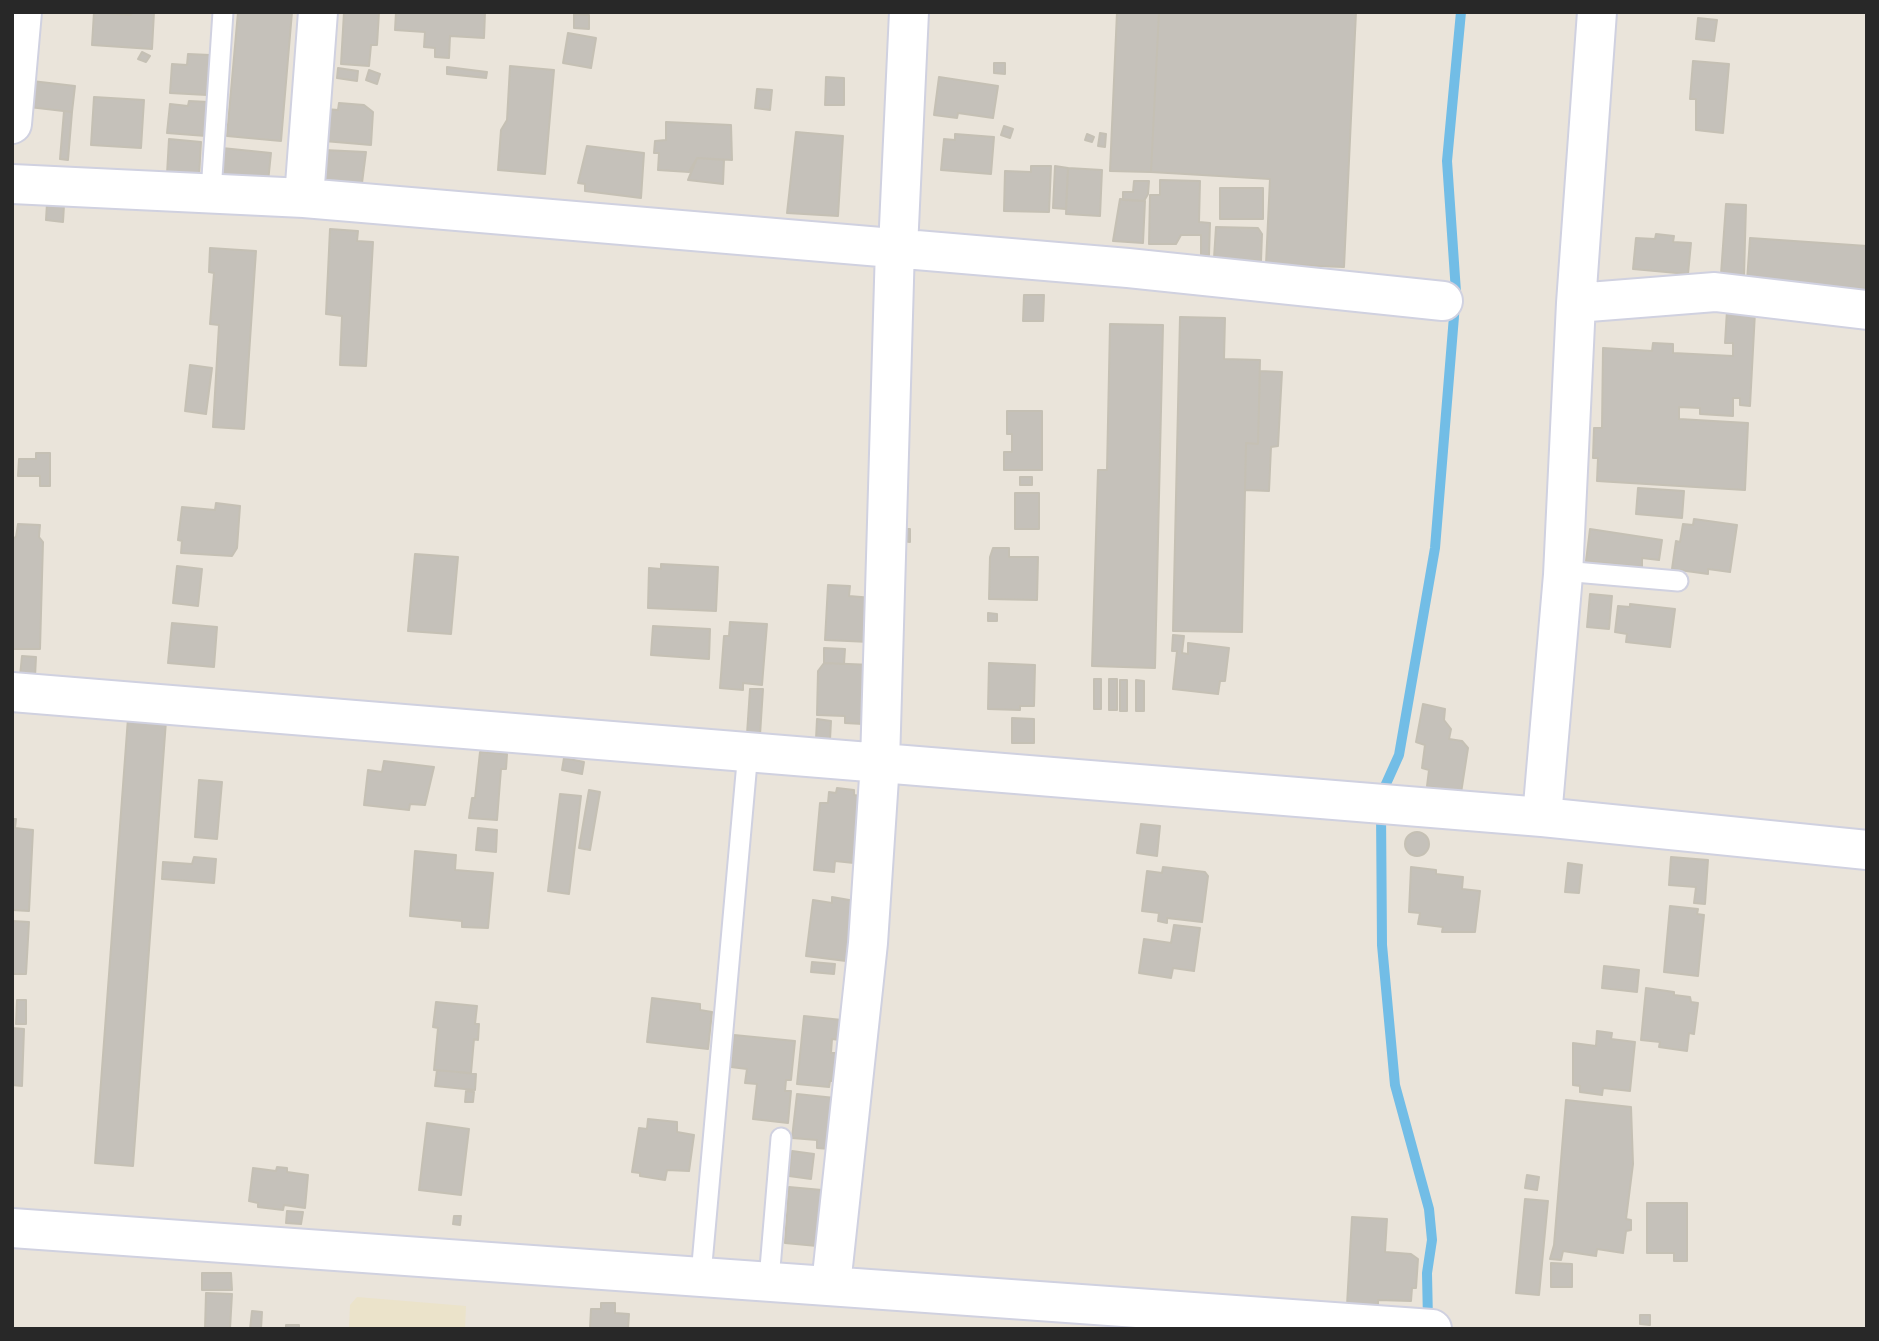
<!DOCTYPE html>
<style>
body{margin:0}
#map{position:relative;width:1879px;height:1341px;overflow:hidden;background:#eae4da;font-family:"DM Sans",sans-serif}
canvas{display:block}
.frame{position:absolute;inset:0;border:14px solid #282828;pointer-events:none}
</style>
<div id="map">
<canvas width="1879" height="1341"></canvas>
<div class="frame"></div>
</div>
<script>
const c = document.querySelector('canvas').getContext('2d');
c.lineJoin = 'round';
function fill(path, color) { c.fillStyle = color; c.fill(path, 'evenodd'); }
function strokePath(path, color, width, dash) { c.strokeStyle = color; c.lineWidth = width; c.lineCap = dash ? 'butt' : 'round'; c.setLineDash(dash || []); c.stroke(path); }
fill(new Path2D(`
 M357 1297 466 1306 465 1329H349L350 1305Z`), '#ebe3ca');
strokePath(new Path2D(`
 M1381 795 1399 755 1435 548 1456 292 1447 161 1461 12
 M1381 810 1382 945 1395 1085 1429 1209 1432 1240 1427 1273 1428 1321`), '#72bde6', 10);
const building = new Path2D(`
 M94 12 131 15 132 12H154L152 49 92 45Z
 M238 12H292L281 141 227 136Z
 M344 12H379L377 45H371L369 66 341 64Z
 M396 12H485L484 38 450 36 449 58 435 57V48L424 47 425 32 395 30Z
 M1117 12H1159L1151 172 1110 171Z
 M1159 12H1356L1344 267 1266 264 1270 179 1151 172Z
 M574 14 589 15V29L574 28Z
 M1698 18 1717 20 1714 41 1696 39Z
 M568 33 596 38 591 68 563 63Z
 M142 52 150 56 146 62 138 59Z
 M188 54 210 55 207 95 170 93 172 64 187 65Z
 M1693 61 1729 64 1723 133 1696 130V99H1690Z
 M994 63H1005V74L994 73Z
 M510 66 554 70 545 174 498 170 501 130 507 120Z
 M447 67 487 72 486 78 447 74Z
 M338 68 358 71 357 81 337 78Z
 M369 70 380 74 377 84 366 80Z
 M826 77 844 78V105H825Z
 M939 77 998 86 993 118 958 113 957 118 934 115Z
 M32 81 75 86 72 112 29 107Z
 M757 89 772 90 770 110 755 108Z
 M94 97 144 100 141 148 91 145Z
 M189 101 209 102 206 136 167 133 170 104 188 106Z
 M339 103 364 105 373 112 371 145 324 141 326 109 338 110Z
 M64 111 72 112 68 160 60 159Z
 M666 122 731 125 732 160 697 158 689 172 658 170 659 153H654L655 141 666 140Z
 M1004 126 1013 129 1010 138 1001 135Z
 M796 132 843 136 838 216 787 213Z
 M1100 133 1106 134 1105 147 1098 146Z
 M955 134 994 137 991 174 941 170 944 139 955 140Z
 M1087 134 1094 137 1092 142 1085 140Z
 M169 139 201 142 199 176 167 174Z
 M587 146 644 153 641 198 585 191V184L578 183Z
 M222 148 271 153 268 182 219 177Z
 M324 150 366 152 362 183 323 181Z
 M697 158 724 160 723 184 688 180Z
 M1031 166H1051L1049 212 1004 211 1005 171 1031 172Z
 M1055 166 1068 168 1066 209 1053 208Z
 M1068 168 1102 170 1100 216 1066 214Z
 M1160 180 1200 181 1199 222 1210 223 1209 255H1201V235H1181L1176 244H1149L1150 195H1160Z
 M1134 181H1149L1148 194 1144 201 1123 200V192H1133Z
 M1220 188H1263V219H1220Z
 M1120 199 1145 201 1143 243 1113 241Z
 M47 203 64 205 63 222 46 220Z
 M1726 204 1746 205 1744 276 1721 274Z
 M1216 227 1258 228 1262 234 1261 261 1214 258Z
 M330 229 358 231 357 241 373 242 366 366 340 365 342 316 326 314Z
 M1656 234 1674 236 1673 242 1691 243 1688 274 1633 269 1636 238 1655 239Z
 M1750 238 1867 246V289L1747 281Z
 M210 248 256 251 244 429 213 427 219 325 210 324 214 273 209 272Z
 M1024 295H1044L1043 321H1023Z
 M1727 310 1755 312 1750 406 1740 405V398H1733V416L1700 414V408L1679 407V419L1748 423 1745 490 1597 481 1598 458H1593L1594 428H1602L1603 348 1652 351 1653 343 1673 344V353L1733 356V343H1725Z
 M1180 317 1225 318 1224 359 1260 360 1258 444 1246 443 1242 632 1173 631Z
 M1110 324 1163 325 1155 668 1092 666 1098 470H1107Z
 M190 365 212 368 206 414 185 411Z
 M1260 371 1282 372 1278 446 1271 447 1269 491 1245 490 1246 443 1258 444Z
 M1007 411H1042V470H1004V452H1012V434H1007Z
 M36 453H50V486H40V476H18L19 459H36Z
 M1020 477H1032V485H1020Z
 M1638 488 1684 491 1682 518 1636 514Z
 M1015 493H1039V529H1015Z
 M216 503 240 506 237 548 232 556 181 553 182 541 178 540 182 507 215 510Z
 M1694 519 1737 525 1730 572 1708 569V574L1672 569 1676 541 1680 542 1683 524 1693 525Z
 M18 524 40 525 39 537 43 542 40 649H12V539L16 537Z
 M901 529H910V542L901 541Z
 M1590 529 1662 540 1659 560 1642 558V567L1586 561Z
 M993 548H1009V557H1038L1037 600 989 599 990 557Z
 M415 554 458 557 451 634 408 631Z
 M661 564 718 567 716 611 648 608 649 568 661 569Z
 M177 566 202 569 198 606 173 603Z
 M828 585 850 586 849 596 873 598 870 642 825 640Z
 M1590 594 1612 596 1609 629 1587 627Z
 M1630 604 1675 609 1670 647 1626 642 1627 634 1615 632 1618 606 1630 607Z
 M988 613 997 614V621H988Z
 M730 622 767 624 762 685 743 683V690L720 688 724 636H729Z
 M172 623 217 627 214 667 168 663Z
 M653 626 710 629 709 659 651 655Z
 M1173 635 1184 636 1182 653 1188 654V643L1229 648 1225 681H1220L1218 694 1173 689 1177 651H1172Z
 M824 648 845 649 844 664 824 663Z
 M22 656 36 657 35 677 20 676Z
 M824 663 873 665 863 724 845 723V716L817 715 818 671Z
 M989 663 1035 665 1034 706H1020V710L988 709Z
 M1094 679H1101V709H1094Z
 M1109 679H1117V710H1109Z
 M1120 680H1127V711H1120Z
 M1136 680 1144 681V711H1136Z
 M750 689H763L760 735 747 734Z
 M1423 704 1445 709 1444 720 1451 729 1449 739 1462 741 1468 748 1461 793 1427 786 1429 770 1422 768 1425 745 1416 742Z
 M128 718 166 721 133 1166 95 1163Z
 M1012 718 1034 719V743H1012Z
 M817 719 831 721 830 740 816 739Z
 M480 752 507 754 506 769H501L497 820 469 818 472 798H475Z
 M564 758 584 762 582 774 562 770Z
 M384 761 434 767 425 805 410 804 409 810 364 805 368 770 382 772Z
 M199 780 222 782 217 839 195 837Z
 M837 788 854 790V795L860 796 854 863 835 861 834 872 814 870 820 803H828L829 792 836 793Z
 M589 790 600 792 590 850 579 848Z
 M560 794 581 796 569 894 548 891Z
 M12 819H16L15 828 33 830 29 911 12 910Z
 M1141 824 1160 826 1157 856 1137 853Z
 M478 828 497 830 496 852 476 850Z
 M1405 844a12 12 0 1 1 24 0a12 12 0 1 1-24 0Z
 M415 851 456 855 455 870 493 873 488 928 462 927V921L410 916Z
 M194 857 216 859 214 883 162 879 163 862 192 864Z
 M1671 857 1708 860 1705 904 1694 903 1696 887 1669 885Z
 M1568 863 1582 865 1579 893 1565 892Z
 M1163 867 1205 872 1208 876 1202 922 1167 918V923L1158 921 1159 913 1142 911 1147 871 1162 873Z
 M1411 867 1436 870V874L1463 877 1462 889 1480 891 1475 932H1442L1443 927 1418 924 1420 913 1409 912Z
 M832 897 855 901 851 958 847 957 846 961 806 956 813 900 832 903Z
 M1670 906 1698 909 1697 914 1704 915 1698 976 1664 972Z
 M12 921 29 922 26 974H12Z
 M1174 925 1200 928 1194 971 1173 968 1171 978 1139 973 1144 939 1171 943Z
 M812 962 835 964 834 974 811 972Z
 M1604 966 1639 970 1637 992 1602 988Z
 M1646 988 1674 992V995L1690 997 1691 1002 1698 1003 1694 1034 1689 1033 1687 1051 1659 1047 1660 1042 1641 1040Z
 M652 998 700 1004V1010L712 1012 708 1049 647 1042Z
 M17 1000H26V1024H16Z
 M436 1002 477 1006 475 1024H479L478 1040 474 1039 471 1073 434 1070 438 1028 433 1027Z
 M804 1016 842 1020 840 1040 832 1039 831 1053H836L833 1081H830L829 1087 797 1084Z
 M12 1028 24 1029 22 1086 12 1085Z
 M1597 1031 1612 1033 1611 1039 1635 1042 1630 1091 1603 1088 1602 1095 1580 1092V1086L1573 1085V1043L1596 1046Z
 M734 1035 795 1041 791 1080H786L785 1091H791L788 1123 753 1119 757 1084 745 1083 747 1069 731 1067Z
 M437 1070 476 1074 475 1090 435 1086Z
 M466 1091 474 1092 473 1102H465Z
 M797 1094 835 1098 830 1149 817 1148V1140L792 1138Z
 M1566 1100 1631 1107 1633 1164 1626 1219 1631 1220V1230L1626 1231 1623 1253 1597 1249 1596 1256 1563 1251 1561 1260 1550 1259 1554 1245Z
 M648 1119 677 1122V1132L694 1135 689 1171 667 1170 665 1180 640 1176V1173L632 1172 639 1128 647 1129Z
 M427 1123 469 1129 461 1195 419 1190Z
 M792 1151 814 1154 811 1179 789 1176Z
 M277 1167 287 1168V1172L308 1175 305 1208 284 1205 283 1210 258 1207V1203L249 1201 253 1168 276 1171Z
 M1527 1175 1539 1177 1537 1190 1525 1188Z
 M789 1187 822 1190 817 1246 785 1243Z
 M1525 1199 1548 1201 1539 1295 1516 1293Z
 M1647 1203H1687V1261H1674V1253H1647Z
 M287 1211 303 1212 301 1224 286 1223Z
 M454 1216H461L460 1225 453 1224Z
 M1352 1217 1387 1219 1385 1252 1411 1254 1418 1259 1416 1288H1412L1411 1301 1378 1300V1307L1347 1305Z
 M1551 1263 1572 1264V1287H1551Z
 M202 1273H231L232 1290H202Z
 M206 1293 232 1294 230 1329H205Z
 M601 1303H615V1313L629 1314 628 1329H590L591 1309H601Z
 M252 1311 262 1312 261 1329H250Z
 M1640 1315H1650V1325L1640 1324Z
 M286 1325H299V1329H286Z`);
fill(building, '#c5c1ba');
strokePath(building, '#c5c0b4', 2);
const lane = new Path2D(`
 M211 192 223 12
 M1563 571 1678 581
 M701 1275 748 751
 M769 1280 781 1138`);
const street = new Path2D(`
 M12 124 22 12
 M12 184 304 198 1128 268 1443 301
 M304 198 318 12
 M898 248 909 12
 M1576 303 1715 292 1867 310
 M12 692 1542 817 1867 850
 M1542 817 1563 575 1576 303 1597 12
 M12 1228 1432 1329
 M831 1285 868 943 880 763 895 247`);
strokePath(lane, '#d0d1e0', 23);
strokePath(street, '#d0d1e0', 42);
strokePath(lane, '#fff', 19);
strokePath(street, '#fff', 38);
</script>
